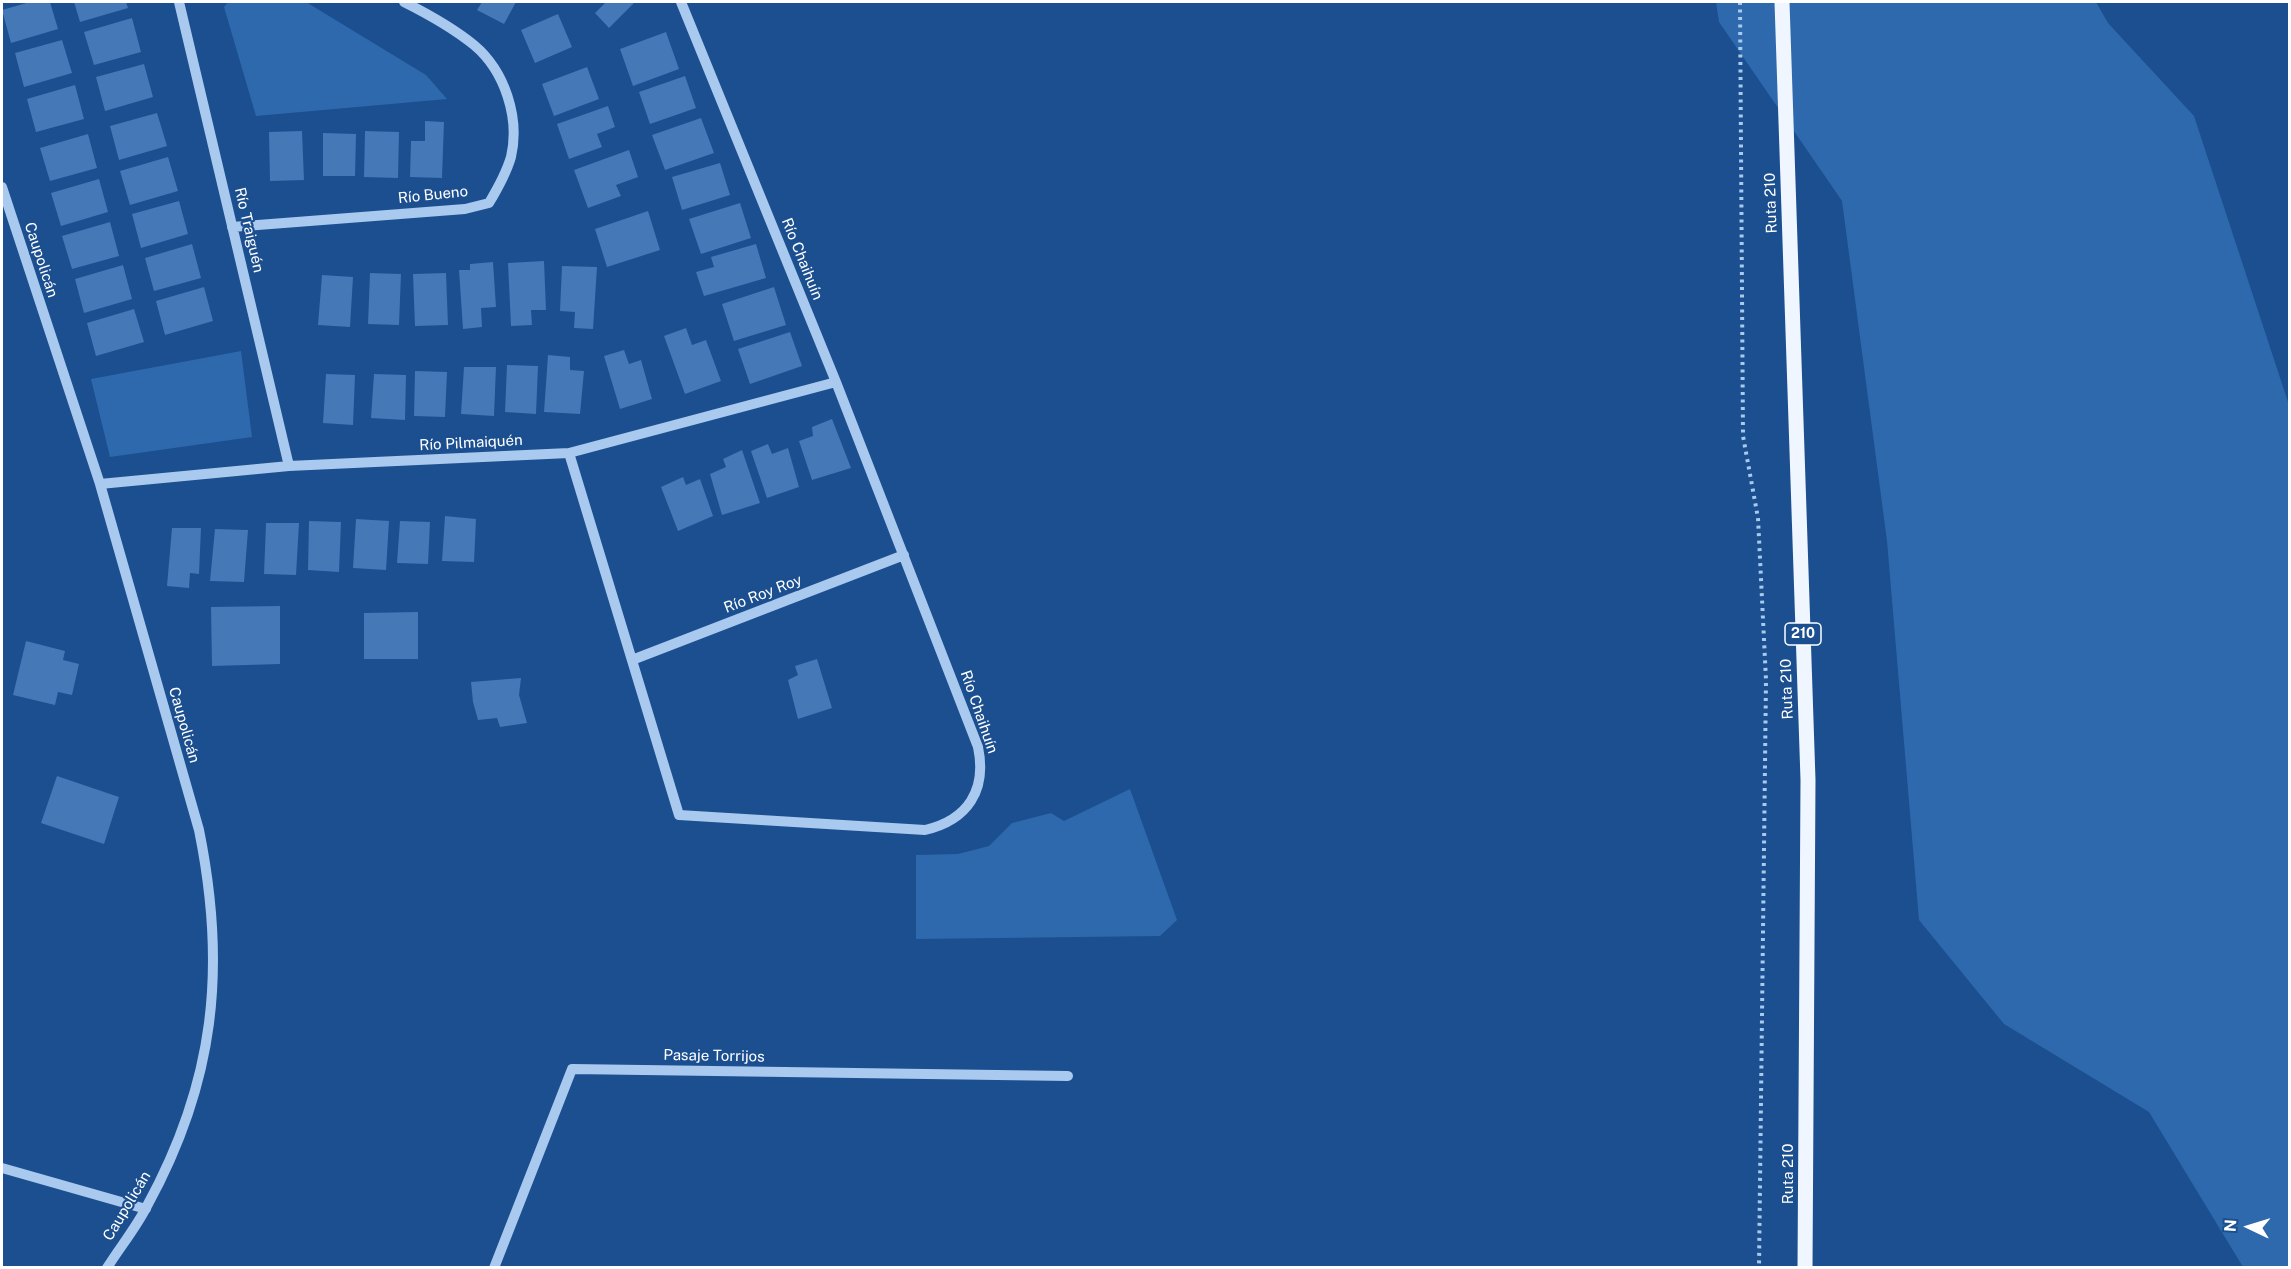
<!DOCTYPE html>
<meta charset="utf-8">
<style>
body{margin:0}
#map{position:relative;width:2291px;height:1269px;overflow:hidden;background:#1b4f8f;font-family:"Public Sans",sans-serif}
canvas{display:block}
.frame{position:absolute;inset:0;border:3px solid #fff;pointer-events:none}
.north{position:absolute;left:2219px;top:1197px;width:60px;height:60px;-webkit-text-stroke:4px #1b4f8f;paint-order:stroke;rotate:274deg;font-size:16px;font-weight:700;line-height:24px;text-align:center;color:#fff}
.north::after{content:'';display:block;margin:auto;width:21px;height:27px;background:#fff;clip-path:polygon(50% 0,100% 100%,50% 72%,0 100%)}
</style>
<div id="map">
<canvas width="2291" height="1269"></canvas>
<div class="frame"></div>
<div class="north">N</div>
</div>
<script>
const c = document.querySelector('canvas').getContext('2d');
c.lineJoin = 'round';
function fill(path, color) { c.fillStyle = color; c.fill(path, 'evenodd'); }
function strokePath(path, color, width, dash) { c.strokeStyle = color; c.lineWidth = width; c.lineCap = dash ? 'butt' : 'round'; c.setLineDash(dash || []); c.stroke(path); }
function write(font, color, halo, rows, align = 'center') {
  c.font = font + ' "Public Sans",sans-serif'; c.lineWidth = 4.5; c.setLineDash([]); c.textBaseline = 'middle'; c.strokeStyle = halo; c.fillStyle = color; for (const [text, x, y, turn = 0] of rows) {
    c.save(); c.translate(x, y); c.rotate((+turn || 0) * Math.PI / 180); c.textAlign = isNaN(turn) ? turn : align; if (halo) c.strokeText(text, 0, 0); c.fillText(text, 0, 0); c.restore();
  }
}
fill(new Path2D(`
 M228 2H306L426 75 447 99 256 116 224 7Z
 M1716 2H2096L2108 23 2194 116 2289 405V1267H2243L2149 1112 2004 1024 1919 920 1887 541 1842 201 1719 22Z
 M241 351 252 437 110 457 91 379Z
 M1130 789 1177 920 1160 936 916 939V855L958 854 989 846 1012 823 1051 813 1064 821Z`), '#2e69ad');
fill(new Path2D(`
 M30 2H50L58 29 11 43 2 10Z
 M74 2H126L128 8 80 22Z
 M482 2H516L504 24 477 10Z
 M606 2H635L609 28 595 13Z
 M558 14 572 47 535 63 521 30Z
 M132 18 141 52 94 65 84 32Z
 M666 32 679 69 633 86 620 49Z
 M62 40 72 73 24 87 15 53Z
 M144 64 153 97 105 111 96 77Z
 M587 67 599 99 554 116 542 84Z
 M685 76 696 108 650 124 639 92Z
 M75 85 84 119 36 132 27 99Z
 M608 106 615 127 597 134 602 147 569 159 557 124Z
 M157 113 167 146 119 160 110 126Z
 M701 118 714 153 665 170 652 135Z
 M425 121 444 122 442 178 410 177 411 141H425Z
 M302 131 304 180 270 181 269 132Z
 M365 131 399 132 398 178 364 177Z
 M323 133 356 134 355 176H323Z
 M88 134 97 168 50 181 40 148Z
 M629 150 638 177 616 185 621 196 588 208 574 170Z
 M168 157 178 191 130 205 120 171Z
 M720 163 730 195 682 210 672 177Z
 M99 179 108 212 61 226 51 193Z
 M179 201 188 234 141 248 132 214Z
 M740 203 751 238 701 254 689 219Z
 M648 211 660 250 607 267 595 229Z
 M110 222 119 256 72 269 62 236Z
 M192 244 201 278 154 291 145 258Z
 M756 244 766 278 704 296 696 272 714 267 711 257Z
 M544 261 546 310H531L532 325 511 326 508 263Z
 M493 262 496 307 481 308 482 327 463 329 459 270H470V264Z
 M123 265 132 299 84 313 75 279Z
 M562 266 597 267 593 329 574 328 575 312 560 311Z
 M370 273 401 274 399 325 368 324Z
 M446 273 448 325 415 326 413 274Z
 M322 275 353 277 350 327 318 325Z
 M204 287 213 321 165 335 156 301Z
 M774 287 786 325 734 341 722 304Z
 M134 309 144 342 96 356 87 323Z
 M686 328 692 345 706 340 721 381 685 394 664 336Z
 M790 332 802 366 750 384 738 349Z
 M624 350 629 364 641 360 652 399 620 409 604 356Z
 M548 355 570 357V370L584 371 580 414 544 412Z
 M507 365 538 366 536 414 505 412Z
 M464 367H496L494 416 461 414Z
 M415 371 447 372 445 417 414 416Z
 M326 374 355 375 353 425 323 423Z
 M374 374 406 375 405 420 371 418Z
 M832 419 851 468 812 480 799 441 813 436 812 427Z
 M768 444 772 454 788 448 799 487 767 498 751 451Z
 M742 450 760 503 722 515 710 474 726 467 723 459Z
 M683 477 686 485 700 479 713 516 678 531 661 487Z
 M445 516 476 519 474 562 442 561Z
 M356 519 389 521 386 570 353 568Z
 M309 521 341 522 339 572 308 570Z
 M400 521 430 522 428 564 397 563Z
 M266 523H299L296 575 264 574Z
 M172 528H201L199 574 190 573 189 588 167 586Z
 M215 529 248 530 244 582 210 581Z
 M280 606V664L212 666 211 607Z
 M418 612V659H364V613Z
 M26 641 65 651 63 660 79 664 72 695 58 692 55 705 13 695Z
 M817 659 832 708 798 719 788 680 798 675 795 666Z
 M521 678 519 695 527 723 500 727 497 718 478 720 473 702 471 682Z
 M57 776 119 797 104 844 41 823Z`), '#4478b7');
strokePath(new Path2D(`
 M1740 2 1743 436 1758 518 1766 680 1759 1268`), '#a9c9ee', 4, [3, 4.5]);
strokePath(new Path2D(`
 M179 2 289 466
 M2 187 100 484 199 830C227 968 215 1082 147 1206 136 1228 120 1247 107 1268
 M232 227 465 209 489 203C498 188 506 174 511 157 520 118 505 71 474 45 453 28 428 14 404 2
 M569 453 679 815 925 830C968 820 987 790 978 747L836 382 681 2
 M100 484 289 466 569 453 836 382
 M632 660 904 555
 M2 1168 146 1209
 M494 1268 572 1069 1068 1076`), '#a9c9ee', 10);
strokePath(new Path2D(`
 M1782 2 1808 780 1805 1268`), '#f0f6ff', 15);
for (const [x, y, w] of [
 [1803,634,36]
]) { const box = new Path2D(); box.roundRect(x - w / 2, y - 11, w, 22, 4.5); c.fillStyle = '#1b4f8f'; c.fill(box); strokePath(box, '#fff', 1.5); }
write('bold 14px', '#fff', null, [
 ["210",1803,634]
]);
write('15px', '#fff', '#1b4f8f', [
 ["Río Bueno",433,195,-6],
 ["Ruta 210",1771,203,-92],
 ["Río Traiguén",249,230,77],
 ["Río Chaihuín",802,259,68],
 ["Caupolicán",41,260,72],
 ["Río Pilmaiquén",471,443,-3],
 ["Río Roy Roy",763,594,-21],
 ["Ruta 210",1787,689,-92],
 ["Río Chaihuín",979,712,71],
 ["Caupolicán",184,725,74],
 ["Pasaje Torrijos",714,1056,1],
 ["Ruta 210",1788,1174,-90],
 ["Caupolicán",127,1206,-59]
]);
</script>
